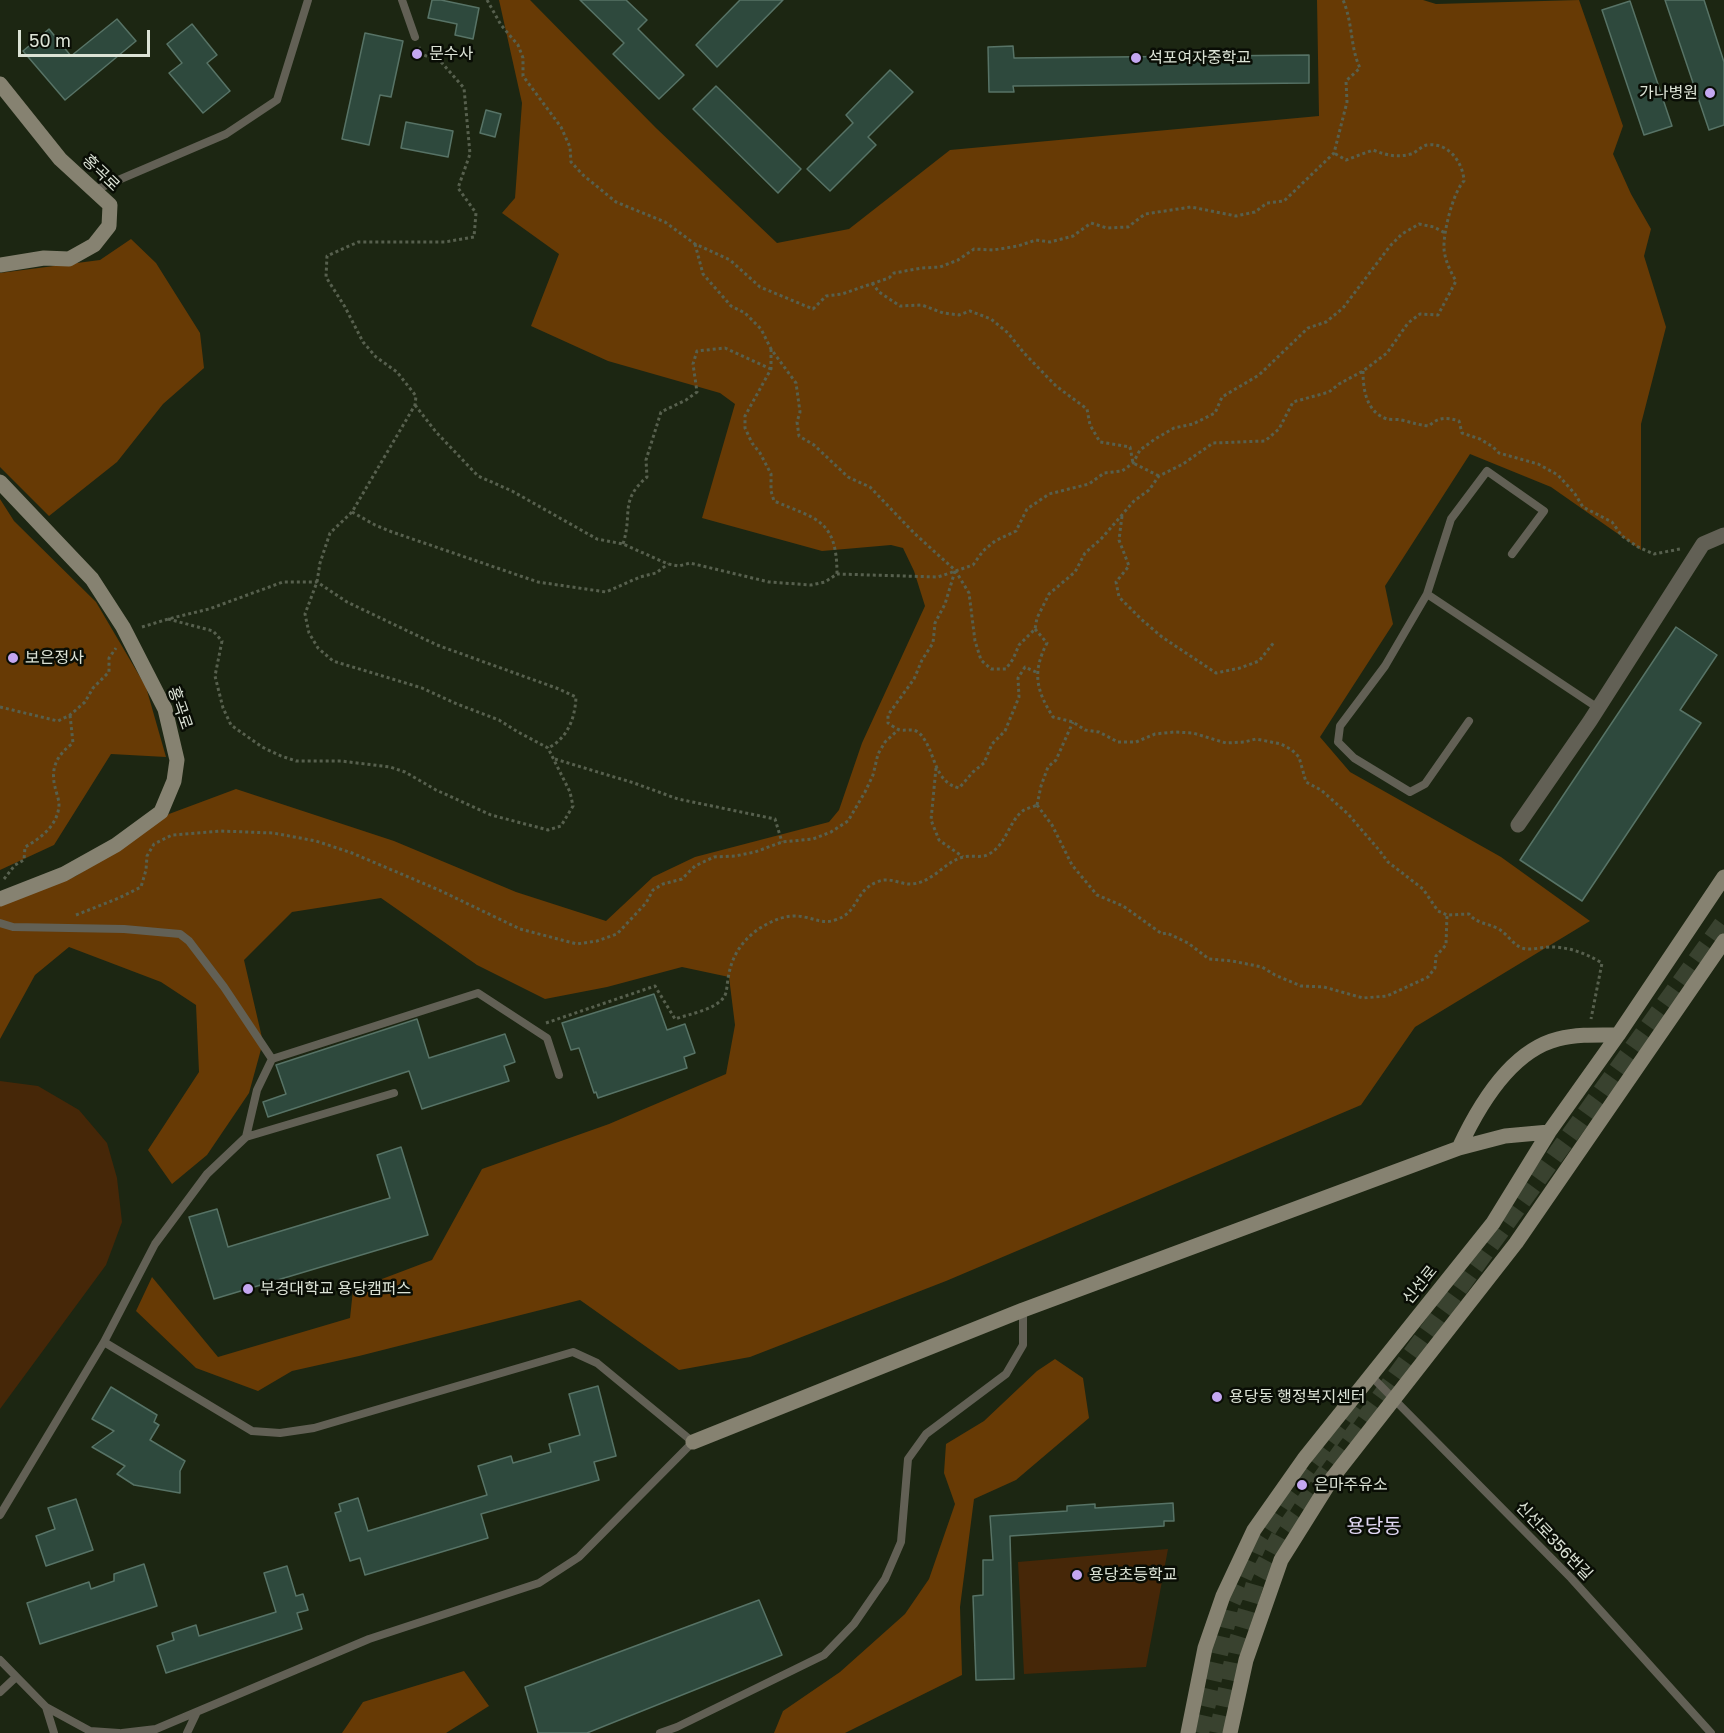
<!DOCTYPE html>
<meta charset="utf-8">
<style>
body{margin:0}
#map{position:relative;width:1724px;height:1733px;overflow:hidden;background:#1c2612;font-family:"Golos Text",sans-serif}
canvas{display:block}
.scale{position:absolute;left:18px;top:30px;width:132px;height:27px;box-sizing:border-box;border:3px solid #dce3d6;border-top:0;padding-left:8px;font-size:18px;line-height:21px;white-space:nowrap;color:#dce3d6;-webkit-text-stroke:4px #090d05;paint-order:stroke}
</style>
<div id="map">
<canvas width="1724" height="1733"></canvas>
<div class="scale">50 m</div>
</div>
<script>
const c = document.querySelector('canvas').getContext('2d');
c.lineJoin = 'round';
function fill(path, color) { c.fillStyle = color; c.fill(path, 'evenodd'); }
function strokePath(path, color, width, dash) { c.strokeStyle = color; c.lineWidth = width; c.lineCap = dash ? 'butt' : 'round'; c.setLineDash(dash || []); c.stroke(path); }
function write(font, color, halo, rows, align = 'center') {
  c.font = font + ' "Golos Text","Noto Sans KR",sans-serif'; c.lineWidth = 5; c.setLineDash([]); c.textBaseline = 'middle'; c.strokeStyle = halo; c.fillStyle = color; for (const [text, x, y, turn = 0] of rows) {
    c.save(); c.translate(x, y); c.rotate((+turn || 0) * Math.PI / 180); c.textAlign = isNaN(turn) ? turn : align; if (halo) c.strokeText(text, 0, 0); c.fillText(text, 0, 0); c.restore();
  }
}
fill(new Path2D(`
 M0 1081 38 1086 79 1110 107 1143 117 1178 122 1222 106 1265 0 1409Z
 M1168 1549 1146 1667 1024 1674 1018 1562Z`), '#462708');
fill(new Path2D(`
 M499 0H530L656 128 777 243 849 229 950 150 1319 116 1317 0H1423L1436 4 1579 0 1623 126 1613 154 1631 194 1651 229 1644 256 1666 327 1641 424V550L1551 487 1470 454 1385 586 1393 624 1320 737 1350 772 1501 857 1590 921 1415 1027 1361 1105 946 1281 750 1357 679 1370 580 1300 359 1356 292 1371 258 1391 196 1368 136 1311 152 1277 218 1357 350 1318 353 1290 432 1260 482 1169 609 1124 726 1074 735 1025 729 977 682 967 607 987 545 999 477 965 381 898 292 912 244 960 263 1042 249 1093 207 1155 172 1184 148 1150 199 1072 196 1005 161 982 69 947 35 975 0 1039V905L76 876 169 814 236 789 394 841 516 892 606 921 653 877 695 857 829 822 839 810 862 743 925 606 914 571 903 548 891 545 822 551 702 518 735 404 720 393 608 361 531 326 559 254 502 213 515 198 522 103Z
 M131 239 156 263 200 333 204 368 163 404 117 462 49 516 0 467V273L100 260Z
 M0 499 14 521 96 602 146 687 166 757 111 754 54 845 0 870Z
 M1055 1359 1083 1378 1089 1418 1016 1480 974 1499 960 1607 962 1675 845 1733H774L783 1711 840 1672 905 1614 929 1579 955 1504 944 1473 946 1444 984 1421 1037 1371Z
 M464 1671 489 1706 446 1733H342L363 1702Z`), '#673a05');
const building = new Path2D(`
 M432 0H441L479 8 473 39 455 35 457 24 428 18Z
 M580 0H626L647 20 638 29 684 75 659 99 613 54 624 43Z
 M740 0H783L717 67 696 45Z
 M1665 0H1704L1724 62V125L1709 130Z
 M1630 1 1672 126 1644 135 1602 10Z
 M117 19 136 41 65 100 23 51 49 29 71 56Z
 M192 24 217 55 207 63 230 91 203 113 169 73 182 63 167 44Z
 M365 33 403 41 391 97 380 95 369 145 342 139Z
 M1013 46 1014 58 1309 55V83L1013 86 1014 92H989L988 47Z
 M890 70 913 92 868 137 876 145 830 191 807 169 853 123 846 115Z
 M716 86 801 169 778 193 693 109Z
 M486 110 501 114 495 137 480 133Z
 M406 122 453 131 448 157 401 148Z
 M1676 627 1717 655 1680 710 1701 723 1582 901 1520 860Z
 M654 994 667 1030 685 1024 695 1053 684 1057 687 1068 598 1098 596 1092 594 1093 579 1048 571 1050 562 1023Z
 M417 1019 429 1058 505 1034 515 1062 504 1066 509 1081 422 1109 409 1071 268 1117 263 1102 286 1094 276 1065Z
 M401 1147 428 1235 214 1299 189 1217 217 1209 228 1247 390 1198 377 1155Z
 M598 1386 616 1456 594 1462 599 1480 481 1514 488 1538 365 1575 360 1558 350 1561 335 1513 341 1511 339 1504 358 1498 368 1531 487 1495 478 1466 511 1456 513 1463 551 1452 549 1444 580 1435 569 1394Z
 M111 1387 157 1415 154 1422 159 1425 150 1440 185 1461 180 1471V1493L134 1485 117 1474 125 1466 92 1447 114 1431 92 1419Z
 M76 1499 93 1550 46 1566 36 1536 55 1529 48 1508Z
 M1173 1503 1174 1521H1164V1526L1010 1536 1014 1679 976 1680 973 1596 983 1595V1560H993L990 1516 1067 1511V1506L1095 1504V1508Z
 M144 1564 157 1606 40 1644 27 1603 89 1582 91 1589 114 1581V1574Z
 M287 1566 296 1596 303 1594 308 1610 297 1613 302 1629 166 1673 157 1646 174 1640 172 1633 196 1625 199 1636 276 1612 264 1573Z
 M759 1600 782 1655 587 1733H538L525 1687Z`);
fill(building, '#2e493d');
strokePath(building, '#577366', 1.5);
strokePath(new Path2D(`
 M1200 1733 1231 1604 1257 1546 1287 1499 1355 1406
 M1218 1733 1235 1651 1255 1583 1280 1536 1724 922`), '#39422f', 18, [18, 9]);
strokePath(new Path2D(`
 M487 0 501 25 518 45 523 58V76L561 127 570 147 571 162 583 175 616 202 665 222 695 244 730 260 760 287 813 309 826 296 842 294 871 284 889 278 894 273 922 268 940 267 958 260 974 249 993 250 1018 246 1036 240 1050 242 1073 236 1091 223 1107 228 1128 227 1145 214 1191 207 1236 216 1255 212 1267 203 1284 201 1334 153 1347 102 1346 81 1360 68C1350 47 1353 23 1343 0
 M695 244 703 274 731 306 745 313 761 329 771 349 796 383 800 412 797 422 799 436 814 445 848 477 870 487 915 534 955 570 969 593 975 641 981 660 991 669H1006L1013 659 1019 645 1035 629 1037 618 1049 594 1075 572 1085 553 1101 539 1134 501 1149 490 1159 476 1183 464 1213 443 1265 441 1279 429 1293 402 1329 392 1339 384 1363 371 1387 353 1408 323 1420 314 1438 315 1456 281C1450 271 1445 260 1444 249 1443 233 1453 192 1464 181 1463 162 1448 142 1427 145 1421 146 1416 153 1411 154 1397 158 1386 155 1373 150L1346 160 1334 153
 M872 283 879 292 900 306 922 305 943 313 959 315 970 311 991 319 1008 333 1024 353 1056 386 1087 409 1090 425 1100 442 1130 447 1133 463 1159 476
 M771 349V369L745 416V428L752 443 760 453 771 474V491L774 501C816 519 837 519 837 574
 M1363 371C1363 389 1366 412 1387 419 1391 420 1397 419 1401 420 1411 422 1418 425 1429 426 1438 417 1447 417 1459 421L1462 433 1480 439 1493 447 1499 453 1538 464 1558 475 1575 494 1583 507 1612 522 1622 536 1638 547 1654 554 1680 549
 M415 405 436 432 478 476 512 491 597 539 623 544 668 564 679 566 690 563 769 582 811 585 825 582 837 574 938 577 973 565 983 551 995 541 1016 531 1027 509 1049 494 1089 484 1104 473 1122 471 1133 463 1140 450 1155 439 1174 428 1193 424 1215 413 1222 397 1259 375 1308 328 1326 322 1343 308 1390 246 1402 234 1419 224 1434 227 1445 233
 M352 512 375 525 392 532 538 582 606 592 640 577 656 573 668 564
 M1122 516 1119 540 1129 566 1116 582 1119 597 1141 619 1162 637 1216 673 1240 668 1259 661 1275 641
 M623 544C633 513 619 501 647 477L646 460 661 412 686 400 697 392 693 364 697 351 725 348 771 369
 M955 571 945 604 935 623 933 643 922 660 914 679 888 715V723C891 725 896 729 900 730 909 731 915 727 922 736 936 754 934 782 959 788L973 772 984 763 992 744 1005 731 1019 697 1018 678 1025 667 1036 672
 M168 619 213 631 222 641 215 676 223 708 231 725 262 747 281 756 296 761H341L390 767 405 772 436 790 491 815 548 830 561 826 573 806 570 792 548 748 518 732 499 720 457 704 422 688 333 661 318 648 309 633 305 614 317 582 320 563 330 533 352 512 415 405 416 396 397 372 376 357 363 342 345 307 326 277 327 256 358 242H445L474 237 476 213 458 188 470 154 464 88 442 63 422 54 419 47
 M142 627 168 619 209 609 283 582H317L347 602 437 645 559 689 576 697C575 718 568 738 548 748
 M1035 629 1047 643C1032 672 1036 690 1053 717L1073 722 1085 730 1099 732 1118 742H1136L1155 734 1174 732 1193 733 1226 743 1244 742 1256 739 1281 744 1292 750 1299 757 1306 782 1321 790 1348 814 1379 850 1388 862 1423 889 1438 911 1447 915 1469 914C1476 923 1486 923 1497 928 1508 934 1512 944 1522 948 1532 951 1544 946 1554 947 1572 948 1587 954 1602 963L1591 1019
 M0 707 58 721 70 715 85 702 93 688 109 672V658L116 648
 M555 759 634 783 678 799 775 819 782 842
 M936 768 931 820 939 840 963 857
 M1037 805 1052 825 1072 865 1097 895 1123 906 1162 934 1167 933 1188 943 1209 959 1232 961 1262 967 1275 975 1301 986 1324 987 1363 998 1387 996 1428 977 1435 968 1436 956 1446 945 1447 915
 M1037 805 1041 786 1048 767 1056 760 1073 722
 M4 879 15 865 24 860 25 847C41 838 58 825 59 805 59 799 56 792 55 787 50 767 58 754 73 743L70 715
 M76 915 119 898 141 887 146 870 147 856 154 844 172 835 220 831 273 833 316 841 352 853 439 890 520 929 577 944 597 941 617 934 646 903 653 890 663 884 682 879 695 866 714 857 735 856 755 852 782 842 813 839 831 832 848 821 865 792 873 775 878 754 885 742 898 730
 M546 1023 655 986 675 1019C689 1014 715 1010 724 997 727 993 727 984 728 979 731 958 740 943 757 930 771 921 787 913 804 917 815 919 824 924 835 920 859 913 854 891 877 882 890 876 900 885 912 884 934 882 946 860 964 857 971 855 981 858 987 855 1007 846 1008 821 1024 810 1028 808 1033 807 1037 805`), '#57604e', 3, [3, 3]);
strokePath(new Path2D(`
 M402 0 415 37
 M95 190 226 134 277 100 308 0
 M1512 554 1544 511 1487 471 1451 519 1427 594 1598 708
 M1427 594 1385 666 1340 726 1338 742 1354 758 1410 792 1425 784 1469 721
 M0 923 13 927 124 929 180 934 189 941 224 987 272 1059
 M246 1137 257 1090 272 1059 478 993 547 1038 559 1075
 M104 1342 252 1431 280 1433 314 1428 573 1352 597 1363 693 1442 579 1557 539 1583 369 1639 156 1729 122 1733
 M1370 1375 1571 1578 1711 1733
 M0 1515 104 1342 155 1244 207 1174 246 1137 394 1093
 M0 1660 46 1707
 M0 1692 16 1677
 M54 1733 46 1707 90 1731 119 1733
 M187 1733 196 1714
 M660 1733 677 1727 824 1655 854 1624 885 1579 901 1542 908 1459 926 1434 1006 1374 1023 1345V1310`), '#626055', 8);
strokePath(new Path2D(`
 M1518 825 1590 721 1703 544 1724 535`), '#626055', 15);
strokePath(new Path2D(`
 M0 84 60 159 110 205 109 226 94 245 69 259 44 258 0 265
 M0 482 92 579 123 627 165 709 177 760 174 781 161 812 116 845 64 874 0 899
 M1459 1148C1478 1107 1510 1051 1558 1039 1578 1034 1598 1035 1618 1035
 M693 1442 1023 1310 1459 1148 1505 1136 1549 1132
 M1188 1733 1205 1648 1223 1596 1254 1530 1304 1459 1493 1223 1549 1132 1618 1035 1724 877
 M1230 1733 1246 1660 1281 1560 1333 1477 1516 1243 1724 941`), '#868271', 15);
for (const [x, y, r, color] of [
 [417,54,6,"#c4a7f1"],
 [1136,58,6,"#c4a7f1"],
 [1710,93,6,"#c4a7f1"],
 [13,658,6,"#c4a7f1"],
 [248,1289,6,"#c4a7f1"],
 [1217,1397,6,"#c4a7f1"],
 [1302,1485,6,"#c4a7f1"],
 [1077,1575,6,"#c4a7f1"]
]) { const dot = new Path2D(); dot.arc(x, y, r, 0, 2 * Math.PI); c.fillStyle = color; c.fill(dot); strokePath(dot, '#090d05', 2); }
write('16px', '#dce3d6', '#090d05', [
 ["문수사",429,54],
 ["석포여자중학교",1148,58],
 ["가나병원",1698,93,"right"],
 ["보은정사",25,658],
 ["부경대학교 용당캠퍼스",260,1289],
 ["용당동 행정복지센터",1229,1397],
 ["은마주유소",1314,1485],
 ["용당초등학교",1089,1575]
], 'left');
write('16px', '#dce3d6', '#090d05', [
 ["홍곡로",101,173,44],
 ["홍곡로",180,708,71],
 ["신선로",1420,1285,-51],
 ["신선로356번길",1554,1541,46]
]);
write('20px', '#e3d9f5', '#090d05', [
 ["용당동",1374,1527]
]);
</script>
